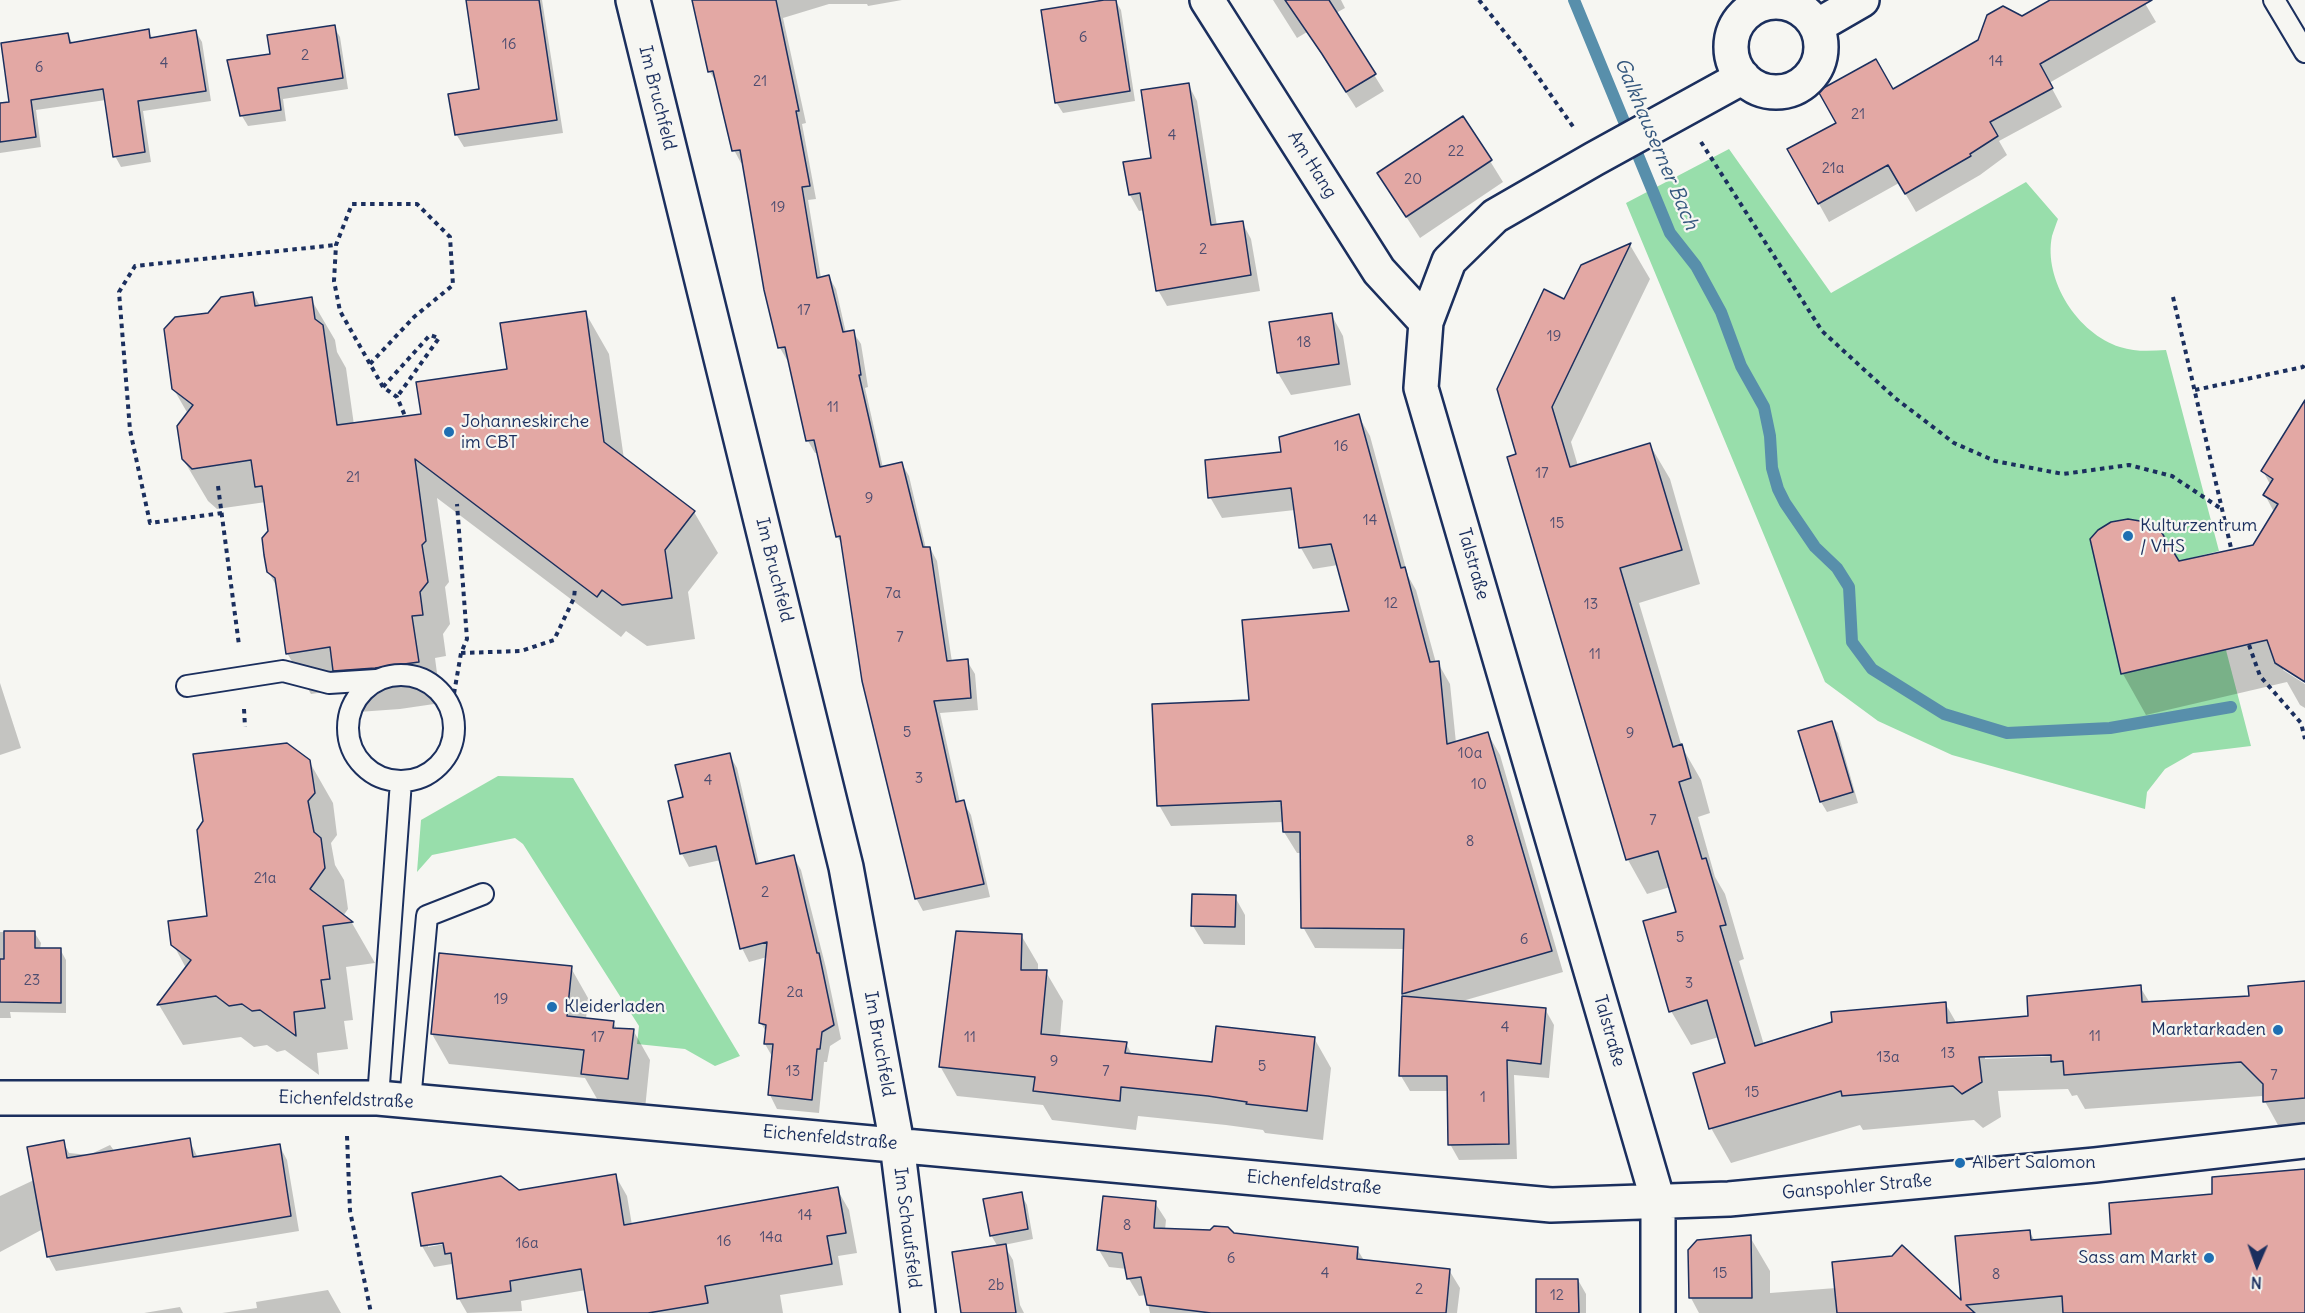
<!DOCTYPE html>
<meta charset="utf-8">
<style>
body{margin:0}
#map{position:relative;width:2305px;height:1313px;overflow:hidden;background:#f6f6f2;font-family:Delius,sans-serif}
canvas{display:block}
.north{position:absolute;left:2227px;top:1235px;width:60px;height:60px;-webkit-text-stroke:4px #f6f6f2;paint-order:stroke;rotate:182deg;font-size:16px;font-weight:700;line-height:24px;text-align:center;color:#1b2f5e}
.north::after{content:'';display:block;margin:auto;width:21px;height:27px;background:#1b2f5e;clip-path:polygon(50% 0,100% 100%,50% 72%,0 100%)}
</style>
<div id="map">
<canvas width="2305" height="1313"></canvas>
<div class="north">N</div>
</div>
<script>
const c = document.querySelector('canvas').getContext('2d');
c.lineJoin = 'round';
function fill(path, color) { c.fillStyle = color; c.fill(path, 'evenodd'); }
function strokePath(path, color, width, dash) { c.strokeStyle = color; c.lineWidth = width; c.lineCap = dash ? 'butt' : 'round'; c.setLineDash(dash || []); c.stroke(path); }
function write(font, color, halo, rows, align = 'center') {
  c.font = font + ' Delius,sans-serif'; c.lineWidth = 4.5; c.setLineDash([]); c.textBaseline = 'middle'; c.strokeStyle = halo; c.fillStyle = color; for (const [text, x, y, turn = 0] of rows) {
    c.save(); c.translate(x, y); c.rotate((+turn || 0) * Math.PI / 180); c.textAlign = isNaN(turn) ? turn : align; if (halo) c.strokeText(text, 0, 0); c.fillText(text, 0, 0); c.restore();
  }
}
fill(new Path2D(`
 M1729 149 1831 293 2026 182 2058 219C2056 224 2054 230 2052 236 2043 280 2078 334 2120 347 2135 352 2150 351 2166 350L2219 551 2179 561C2174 552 2168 540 2161 533 2140 511 2108 518 2090 539L2121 674 2226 650 2251 746 2193 753 2165 769 2147 792 2145 809 1952 755 1878 721 1825 682 1626 203Z
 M498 776 573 778 740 1056 715 1066 685 1049 637 1044 639 1026 523 844 515 838 432 855 417 872 421 820Z`), '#98deab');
fill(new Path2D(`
 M468 0H542L563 133 464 147 456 134 481 90Z
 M693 0H902L868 6 867 4H829L783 18 806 123 802 124 816 199 808 200 821 278 829 277 836 289 846 333 853 332 861 344 868 387 865 388 883 468 902 464 909 476 926 549 930 548 937 561 952 662 967 661 975 674 978 710 940 713 960 803 963 802 971 815 990 897 923 911 916 898 843 546 837 536 818 453H815L808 441 790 360H787L780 348 744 162 741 163 734 150 717 84 710 72Z
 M1115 0 1121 10 1135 101 1063 113 1056 102Z
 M1273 0H1341L1345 8 1336 13 1384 91 1356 108 1307 32 1297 38Z
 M2052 0H2143L2156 22 2049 83 2062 107 1999 141 2007 155 1980 175 1916 212 1899 183 1829 222 1789 150Z
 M334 27 340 37 348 89 283 99 286 121 248 126 242 116 271 55Z
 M148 31 153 39 196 32 202 42 211 101 143 111 151 162 121 167 115 156 106 100 36 110 41 147 0 153V105L11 103 68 35 73 44Z
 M1188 84 1197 101 1217 226 1242 222 1251 239 1260 291 1167 306 1158 290 1145 210 1139 211 1130 195 1152 159Z
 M1490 161 1503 182 1420 238 1392 195Z
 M1630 245 1650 279 1571 442 1578 466 1650 445 1670 479 1700 584 1639 603 1682 747 1701 780 1710 813 1698 817 1715 877 1725 894 1744 959 1739 961 1764 1045 1945 1003 1957 1024 2029 1018 2140 987 2150 1003 2250 997 2305 983V1134L2284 1136 2262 1096 2085 1109 2077 1095 2072 1096 2068 1089 1998 1091 2001 1117 1983 1128 1974 1120 1863 1130 1860 1125 1731 1163 1711 1128 1727 1064 1719 1037 1691 1045 1671 1011 1678 913 1670 887 1647 894 1628 860 1509 458 1518 455 1565 301 1582 266ZM2058 1053V1056L1985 1059V1056Z
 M253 293 260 306 311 299 335 340 337 352 346 368 354 425 423 416 509 371 585 312 609 354 624 459 694 512 718 553 688 592 695 639 647 646 626 631 621 637 437 498 449 582 445 587 450 624 443 634 446 656 435 658 441 703 400 709 358 712 345 689 311 694 287 653 278 589 268 571 270 531 266 502 217 509 208 501 183 459 188 414 173 388 209 314Z
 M1331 314 1343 336 1351 385 1291 395 1278 373Z
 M2305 403V680L2283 667V670L2305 684V708L2300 705 2287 682 2146 715 2123 674 2179 563 2254 546 2274 512 2265 495 2271 486 2263 471Z
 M1358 415 1370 436 1408 576 1416 590 1436 663H1438L1450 684 1456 743 1488 734 1500 755 1563 972 1459 1002 1545 1009 1554 1025 1549 1078 1514 1075 1517 1159 1459 1160 1450 1144 1449 1091H1410L1401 1076 1406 998 1404 994 1405 949 1315 948 1303 927 1302 853H1297L1284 832V822L1171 826 1159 805 1251 701 1351 612 1338 565 1313 569 1301 548 1295 510 1222 518 1210 497 1283 453Z
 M0 683 21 748 0 755Z
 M1831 723 1838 733 1858 803 1827 812 1821 802 1800 732Z
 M729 754 737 768 759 864 793 856 801 870 826 968 841 1039 830 1046 827 1062H824L819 1113 777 1109 770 1095 773 1058 765 1044 766 1032 761 1023 767 957 749 962 742 948 721 860 689 867 682 854 670 802 685 799Z
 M309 761 333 803 337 835 331 843 335 865 344 880 348 909 343 916 352 923 375 963 346 967 353 1020 344 1021 348 1049 317 1053 319 1075 285 1050 277 1052 267 1045 254 1047 241 1037 183 1045 159 1005 186 968 173 944 209 917Z
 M1235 897 1245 915V945L1204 944 1193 926Z
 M0 932H34L41 943 40 949H60L66 960V1013L10 1012 11 1018H0Z
 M1021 935 1038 964V972H1046L1063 1001 1060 1037 1126 1043 1132 1055 1213 1063 1314 1038 1331 1068 1323 1140 1265 1133 1263 1130 1226 1125 1138 1116 1136 1130 1052 1120 1043 1105 957 1096 940 1066Z
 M571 968 588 998 586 1019 613 1022 617 1029 633 1030 650 1060 645 1109 600 1104 585 1078 449 1064 432 1034Z
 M189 1140 198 1158 279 1145 287 1160 299 1231 56 1271 48 1256 43 1229 0 1252V1196L34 1180 63 1142 69 1153 89 1155 110 1145 115 1152Z
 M2305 1171V1313H1699L1691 1298 1750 1237 1770 1271V1293L1836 1288 1963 1304 2029 1231 2035 1241 2113 1235 2214 1196Z
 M615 1175 627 1196 632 1225 837 1189 849 1210 857 1253 838 1256 843 1285 780 1295 783 1313H590L586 1290 521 1301 522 1311 467 1313 459 1299 452 1264 434 1267 422 1246 413 1194 518 1192ZM450 1240 451 1243 428 1247V1244Z
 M1021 1194 1027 1205 1033 1239 1004 1245 1013 1260 1020 1305 1024 1313H963L998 1247 991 1235Z
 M1155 1203 1166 1220 1165 1230 1233 1235 1357 1249 1365 1262 1449 1270 1460 1288 1457 1313H1150L1146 1295 1139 1296 1129 1279 1127 1269 1109 1267 1099 1250Z
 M1578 1280 1586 1294V1313H1537Z
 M328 1290 341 1313H222L257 1308 256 1302Z
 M180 1307 183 1313H144Z`), '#0003');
strokePath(new Path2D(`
 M1574 0 1670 233 1696 266 1721 312 1741 366 1764 407 1770 436 1772 468 1778 489 1785 503 1815 547 1837 568 1849 587 1852 642 1872 669 1944 714 2007 733 2110 728 2231 707`), '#588fab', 12);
const building = new Path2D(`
 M466 0H539L557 120 455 135 448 94 479 89Z
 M692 0H776L799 111H796L810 186 802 187 817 278 829 275 843 332 854 330 861 375H859L880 467 902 462 923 547H930L947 661 968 659 971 698 934 701 956 802 964 800 984 884 915 899 862 681 840 536 836 537 814 440 806 441 785 347 778 348 764 290 740 150 732 151 713 71 708 72Z
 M1104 0H1116L1130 91 1055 103 1041 10Z
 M1285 0H1329L1376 74 1346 92 1322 54Z
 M2050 0H2152L2040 64 2053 88 1990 122 1998 136 1970 154 1971 156 1905 194 1888 165 1818 204 1787 149 1836 123 1818 91 1876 59 1893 89 1978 40 1987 15 2003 6 2022 16Z
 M335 25 343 78 278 88 281 110 240 116 227 60 270 54 267 35Z
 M149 29 150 38 196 30 206 91 138 101 145 152 113 157 103 89 31 100 36 137 0 142V103L9 102 1 43 68 33 70 43Z
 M1189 83 1211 225 1243 221 1251 275 1156 291 1140 193 1129 195 1123 162 1151 158 1141 90Z
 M1463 116 1492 160 1406 217 1377 173Z
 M1631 243 1552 407 1570 467 1650 443 1682 550 1620 568 1673 747 1682 744 1691 778 1679 782 1702 859 1706 858 1726 925 1720 926 1755 1046 1832 1022 1831 1012 1946 1002 1947 1023 2028 1016 2027 996 2141 985 2142 1002 2249 996 2248 986 2305 981V1098L2263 1102V1084L2241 1062 2064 1075 2063 1061 2051 1062V1055L1979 1057 1982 1082 1962 1094 1953 1086 1842 1096 1841 1091 1709 1129 1693 1073 1725 1063 1707 1000 1669 1012 1643 921 1676 912 1658 851 1626 860 1507 457 1516 454 1497 389 1544 289 1564 299 1581 265Z
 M253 292 255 306 312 297 315 319 323 325 337 425 421 414 416 382 507 369 500 323 586 311 604 442 695 511 665 550 672 598 622 605 602 590 597 597 415 459 426 541 422 545 428 582 420 592 423 615 412 616 419 662 375 668 333 671 330 647 286 654 275 578 267 572 264 555 262 538 268 531 262 486 255 487 251 460 192 469 182 459 177 426 193 405 172 389 164 329 175 317 208 313 221 297Z
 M1332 313 1339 364 1277 373 1269 322Z
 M2305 400V682L2275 663 2267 640 2121 674 2090 539 2098 530 2111 522 2128 519 2146 522 2162 533 2179 561 2253 545 2278 504 2263 495 2273 479 2261 471Z
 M1359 414 1401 568 1405 567 1430 662 1439 661 1447 744 1488 732 1552 951 1402 994 1404 929 1301 928 1300 832H1283L1281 801 1157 806 1152 704 1249 700 1242 620 1349 611 1331 544 1299 548 1291 488 1208 498 1205 460 1281 452 1279 437Z
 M1832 721 1853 792 1820 802 1798 731Z
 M287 743 310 760 315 793 308 801 314 832 321 838 325 868 310 889 353 922 323 926 330 979 321 980 325 1008 294 1012 296 1036 260 1010 252 1011 242 1004 229 1006 216 996 157 1005 191 960 171 945 168 921 207 916 197 830 203 821 193 754Z
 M730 753 756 864 794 855 817 953H819L834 1025 822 1032 820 1049H817L812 1100 768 1095 773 1044H764L766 1025 759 1023 767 942 740 949 716 846 680 854 668 801 683 797 675 765Z
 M1192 894 1236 895 1235 927 1191 926Z
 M4 931H35V948H61V1003L0 1002V959H4Z
 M956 931 1022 934 1021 970H1047L1041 1034 1127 1042 1125 1053 1212 1062 1216 1026 1315 1037 1307 1111 1246 1104 1247 1102 1208 1096 1121 1087 1120 1101 1033 1091 1035 1077 939 1067Z
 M439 953 572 966 567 1016 614 1021 613 1028 634 1029 628 1079 581 1074 584 1050 431 1034Z
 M1402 996 1546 1008 1541 1064 1507 1060 1509 1144 1448 1145 1447 1076H1399Z
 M190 1138 193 1157 280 1144 291 1216 47 1257 27 1147 64 1140 67 1158Z
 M2305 1169V1313H2063L2062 1296 1966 1305 1975 1313H1837L1832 1262 1892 1256 1902 1245 1961 1300 1955 1236 2030 1230 2031 1240 2111 1234 2109 1203 2212 1194V1177Z
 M616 1174 624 1225 838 1187 846 1233 827 1236 832 1264 705 1286 708 1303 648 1313H588L581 1269 510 1281 511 1291 457 1299 451 1253 445 1254 443 1243 421 1246 412 1193 501 1176 519 1190Z
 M1022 1192 1028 1229 990 1236 983 1199Z
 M1103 1196 1156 1201 1154 1228 1210 1230 1214 1226 1228 1227 1234 1233 1358 1247 1357 1259 1450 1269 1446 1313H1211L1147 1305 1141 1277 1127 1279 1122 1253 1097 1250Z
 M1751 1235 1752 1298H1689L1688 1250 1697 1240Z
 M1006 1244 1016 1313H961L952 1252Z
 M1536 1279H1578L1579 1313H1536Z`);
fill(building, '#e3a8a4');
strokePath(building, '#1b2f5e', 1.5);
const service = new Path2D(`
 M2274 0 2305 52
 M348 728a53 53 0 1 1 106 0a53 53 0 1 1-106 0Z
 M187 686 283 671 329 683 376 680
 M378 1098 401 781
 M410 1101 427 916 483 894`);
const minor = new Path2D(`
 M633 0 846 867 897 1144 918 1313
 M1207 0 1379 271 1426 322
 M1731 47a45 45 0 1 1 90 0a45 45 0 1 1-90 0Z
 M1817 26 1862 0
 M0 1098H378L1551 1205 1729 1199 2095 1165 2305 1141
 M1658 1313V1201L1421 388 1426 322 1449 261 1495 216 1594 159 1743 77`);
strokePath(service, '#1b2f5e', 24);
strokePath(minor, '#1b2f5e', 38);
strokePath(new Path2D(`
 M1479 0 1522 54 1574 128
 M1701 142 1822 331 1895 398 1954 443 1995 461 2063 474 2129 465 2172 476 2223 510
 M2173 297 2231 548
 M370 364 414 317 453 285 450 237 417 204H352L336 245 334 281 340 311 383 387 397 397 405 416
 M383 387 430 335 439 338 397 397
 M2195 390 2303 367 2305 364
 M218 486 239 645
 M222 513 150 523 130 430 119 292 135 266 336 245
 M2249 645 2260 676 2301 723 2305 739
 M461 653 521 651 554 640 574 598 575 588
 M244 709 245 727
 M451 711 461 653 467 639 457 504
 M347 1136 350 1211 371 1313`), '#1b2f5e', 4, [4.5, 4.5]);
strokePath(service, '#f6f6f2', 20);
strokePath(minor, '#f6f6f2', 33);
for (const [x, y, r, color] of [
 [449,432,6,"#1f6fb2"],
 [2128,536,6,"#1f6fb2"],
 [552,1007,6,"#1f6fb2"],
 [2278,1030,6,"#1f6fb2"],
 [1960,1163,6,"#1f6fb2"],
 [2209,1258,6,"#1f6fb2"]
]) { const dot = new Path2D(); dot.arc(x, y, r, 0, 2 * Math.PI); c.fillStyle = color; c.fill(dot); strokePath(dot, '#f6f6f2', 2); }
write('15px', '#4d4d70', null, [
 ["6",1083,38],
 ["16",509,45],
 ["2",305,56],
 ["14",1996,62],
 ["4",164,64],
 ["6",39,68],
 ["21",760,82],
 ["21",1858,115],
 ["4",1172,136],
 ["22",1456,152],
 ["21a",1833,169],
 ["20",1413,180],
 ["19",778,208],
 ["2",1203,250],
 ["17",804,311],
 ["19",1554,337],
 ["18",1304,343],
 ["11",833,408],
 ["16",1341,447],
 ["17",1542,474],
 ["21",353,478],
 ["9",869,499],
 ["14",1370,521],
 ["15",1557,524],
 ["7a",893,594],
 ["12",1391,604],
 ["13",1591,605],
 ["7",900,638],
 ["11",1595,655],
 ["5",907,733],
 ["9",1630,734],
 ["10a",1470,754],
 ["3",919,779],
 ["4",708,781],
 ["10",1479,785],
 ["7",1653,821],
 ["8",1470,842],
 ["21a",265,879],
 ["2",765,893],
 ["5",1680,938],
 ["6",1524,940],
 ["23",32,981],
 ["3",1689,984],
 ["2a",795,993],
 ["19",501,1000],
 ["4",1505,1028],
 ["11",2095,1037],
 ["17",598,1038],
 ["11",970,1038],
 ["13",1948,1054],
 ["13a",1888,1058],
 ["9",1054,1062],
 ["5",1262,1067],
 ["13",793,1072],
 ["7",1106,1072],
 ["7",2274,1076],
 ["15",1752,1093],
 ["1",1483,1098],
 ["14",805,1216],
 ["8",1127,1226],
 ["14a",771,1238],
 ["16",724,1242],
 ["16a",527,1244],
 ["6",1231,1259],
 ["4",1325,1274],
 ["15",1720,1274],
 ["8",1996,1275],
 ["2b",996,1286],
 ["2",1419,1290],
 ["12",1557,1296]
]);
write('18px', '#1b2f5e', '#f6f6f2', [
 ["Im Bruchfeld",657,98,76],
 ["Am Hang",1312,165,58],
 ["Talstraße",1473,564,74],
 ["Im Bruchfeld",774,570,76],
 ["Talstraße",1609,1031,74],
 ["Im Bruchfeld",879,1044,80],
 ["Eichenfeldstraße",346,1100,2],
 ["Eichenfeldstraße",830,1138,5],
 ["Eichenfeldstraße",1314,1183,5],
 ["Ganspohler Straße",1857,1187,-5],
 ["Im Schaufsfeld",907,1228,83]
]);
write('18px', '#1b2f5e', '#f6f6f2', [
 ["Johanneskirche",461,422],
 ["im CBT",461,443],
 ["Kulturzentrum",2140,526],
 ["/ VHS",2140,547],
 ["Kleiderladen",564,1007],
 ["Marktarkaden",2266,1030,"right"],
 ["Albert Salomon",1972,1163],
 ["Sass am Markt",2197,1258,"right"]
], 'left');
write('italic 20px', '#34577e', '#f6f6f2', [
 ["Galkhauserner Bach",1656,144,67]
]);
</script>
